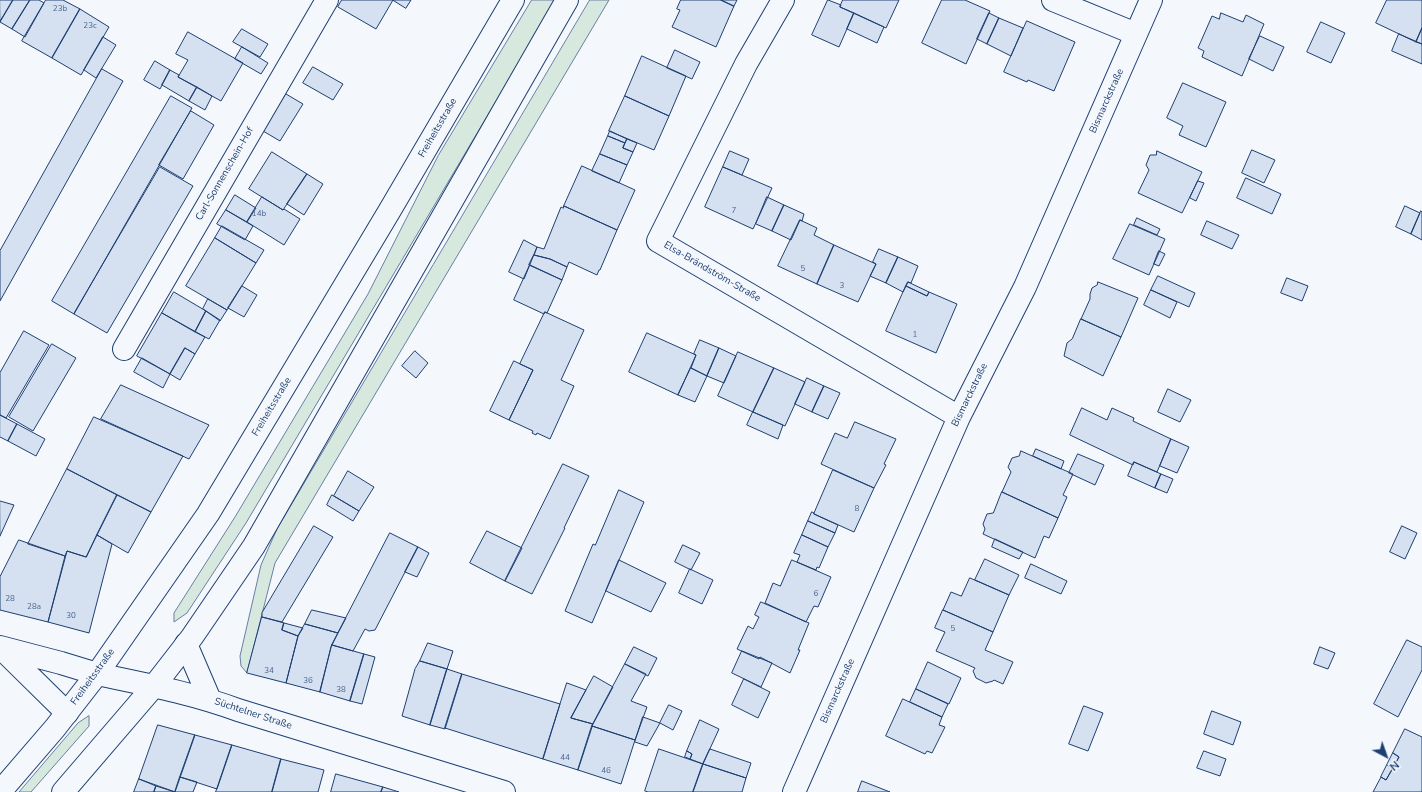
<!DOCTYPE html>
<meta charset="utf-8">
<style>
body{margin:0}
#map{position:relative;width:1422px;height:792px;overflow:hidden;background:#f4f7fb;font-family:"Nunito Sans",sans-serif}
canvas{display:block}
.north{position:absolute;left:1366px;top:736px;width:40px;height:40px;-webkit-text-stroke:3px #f4f7fb;paint-order:stroke;rotate:139deg;font-size:11px;font-weight:700;line-height:16px;text-align:center;color:#1d3f73}
.north::after{content:'';display:block;margin:auto;width:14px;height:18px;background:#1d3f73;clip-path:polygon(50% 0,100% 100%,50% 72%,0 100%)}
</style>
<div id="map">
<canvas width="1422" height="792"></canvas>
<div class="north">N</div>
</div>
<script>
const c = document.querySelector('canvas').getContext('2d');
c.lineJoin = 'round';
function fill(path, color) { c.fillStyle = color; c.fill(path, 'evenodd'); }
function strokePath(path, color, width, dash) { c.strokeStyle = color; c.lineWidth = width; c.lineCap = dash ? 'butt' : 'round'; c.setLineDash(dash || []); c.stroke(path); }
function write(font, color, halo, rows, align = 'center') {
  c.font = font + ' "Nunito Sans",sans-serif'; c.lineWidth = 3; c.setLineDash([]); c.textBaseline = 'middle'; c.strokeStyle = halo; c.fillStyle = color; for (const [text, x, y, turn = 0] of rows) {
    c.save(); c.translate(x, y); c.rotate((+turn || 0) * Math.PI / 180); c.textAlign = isNaN(turn) ? turn : align; if (halo) c.strokeText(text, 0, 0); c.fillText(text, 0, 0); c.restore();
  }
}
const green = new Path2D(`
 M532 0H556L246 523 187 613 174 622V613L235 517 368 294 438 156Z
 M590 0H609L275 563 247 673 241 666 240 656 261 565 277 529Z
 M89 716V726L31 792H19L78 723Z`);
fill(green, '#d7e8df');
strokePath(green, '#687fa3', 1);
const building = new Path2D(`
 M0 0H13L0 22Z
 M13 0H30L12 29 0 22Z
 M30 0H39L44 3 25 37 12 29Z
 M46 0H63L80 9 52 58 22 41Z
 M342 0H393L376 29 338 7Z
 M393 0H411L406 8Z
 M681 0H721L734 6 716 47 672 27 680 10 677 9Z
 M721 0H737L734 6Z
 M828 0 841 5 840 7 854 13 839 47 812 35Z
 M843 0H899L886 28 840 7Z
 M942 0H965L990 11 966 64 922 43Z
 M1387 0H1422V28L1416 42 1376 23Z
 M80 9 109 27 81 75 52 58Z
 M854 13 884 27 877 43 847 29Z
 M989 13 999 18 987 44 977 39Z
 M1221 13 1243 22 1246 15 1264 24 1242 76 1202 57 1204 51 1198 48 1212 16 1219 19Z
 M999 18 1023 28 1011 56 987 44Z
 M1027 21 1075 42 1054 91 1028 80 1027 82 1004 72Z
 M1321 22 1345 33 1331 63 1307 52Z
 M1422 28V44L1416 42Z
 M242 29 268 44 260 57 233 42Z
 M188 32 243 63 221 101 178 77 188 60 176 54Z
 M1399 34 1422 44V64L1392 51Z
 M1260 36 1284 47 1273 71 1249 59Z
 M103 37 116 45 96 78 84 70Z
 M242 47 268 63 261 74 235 59Z
 M675 50 700 62 692 79 667 68Z
 M642 56 686 76 669 116 625 96Z
 M155 61 170 70 160 89 144 80Z
 M313 67 343 84 333 100 303 83Z
 M102 69 123 81 0 301V251Z
 M170 70 179 75 178 77 197 87 189 101 162 85Z
 M1183 83 1226 102 1206 147 1179 135 1183 126 1167 118Z
 M197 87 212 96 205 110 189 101Z
 M286 94 303 104 280 141 263 131Z
 M171 96 192 108 74 314 52 301Z
 M625 96 669 116 654 150 609 131Z
 M191 111 214 125 183 179 159 165Z
 M610 131 627 139 625 143 608 136Z
 M608 136 625 143 623 148 633 152 627 165 600 154Z
 M627 139 637 143 633 152 623 148Z
 M1252 150 1275 160 1264 183 1242 173Z
 M730 151 749 159 742 175 723 167Z
 M1157 151 1202 172 1182 213 1138 193 1149 170 1146 165 1150 155H1156Z
 M272 152 307 174 283 210 249 189Z
 M600 154 627 165 619 183 592 171Z
 M582 166 635 190 617 230 564 206Z
 M160 167 193 186 107 333 74 314Z
 M723 167 772 188 753 229 705 207Z
 M307 174 323 184 304 215 287 204Z
 M1246 178 1281 194 1272 214 1237 198Z
 M1198 181 1204 183 1196 201 1190 198Z
 M235 195 256 208 247 222 226 210Z
 M262 197 283 210 284 209 300 219 284 245 247 222Z
 M767 197 784 205 772 231 756 224Z
 M784 205 804 214 802 221 800 220 791 240 772 231Z
 M564 206 617 230 600 270H599L597 275 569 262 567 267 550 259 534 255 537 247 544 249 561 207 563 208Z
 M1405 206 1420 213 1411 234 1396 227Z
 M226 210 253 226 245 240 217 224Z
 M1421 211 1422 212V240L1411 234Z
 M1137 218 1160 229 1157 235 1134 225Z
 M800 220 817 228 814 235 834 245 817 284 778 266Z
 M1207 221 1239 235 1232 249 1201 235Z
 M1130 224 1165 239 1149 275 1113 259Z
 M222 226 264 250 256 263 215 238Z
 M215 238 256 263 227 310 186 286Z
 M524 240 537 247 524 279 509 272Z
 M834 245 876 264 858 302 817 284Z
 M879 249 898 257 886 283 870 276 876 264 873 262Z
 M1159 251 1165 254 1159 266 1154 264Z
 M534 255 550 259 567 267 562 280 529 265Z
 M898 257 918 266 911 283 908 282 903 292 886 283Z
 M530 265 562 280 547 313 545 312 544 314 514 300Z
 M1158 276 1195 293 1189 307 1151 290Z
 M1287 278 1308 286 1302 301 1281 293Z
 M908 282 929 292 927 296 906 286Z
 M1098 282 1138 298 1121 337 1081 319 1090 299V294L1092 288 1097 285Z
 M242 286 257 295 244 317 228 308Z
 M906 286 927 296 929 292 957 304 936 353 886 331Z
 M1151 290 1177 302 1170 318 1144 305Z
 M174 292 206 311 195 332 162 313Z
 M208 299 227 310 220 321 203 309Z
 M206 311 220 320 209 339 195 332Z
 M545 312 584 330 561 380 574 386 550 439 537 433 536 435 532 433 533 431 509 420 533 370 520 364Z
 M162 313 205 337 195 354 185 348 170 374 137 356Z
 M1081 319 1121 337 1103 376 1064 356 1067 343 1072 339Z
 M24 331 49 345 6 418 0 415V373Z
 M647 333 696 355 678 395 629 372Z
 M700 340 719 348 707 376 691 368 696 355 694 354Z
 M52 344 76 358 33 431 9 417Z
 M185 348 195 354 180 380 170 374Z
 M719 348 736 356 724 383 707 376Z
 M415 351 428 363 416 378 402 366Z
 M738 352 774 368 753 412 718 396Z
 M142 358 170 374 163 388 134 372Z
 M514 361 533 370 509 420 490 411Z
 M691 368 707 376 695 402 678 395Z
 M774 368 805 382 785 426 753 412Z
 M807 378 824 386 812 412 795 404Z
 M121 385 209 425 189 459 101 419Z
 M824 386 840 393 828 419 812 412Z
 M1168 389 1191 400 1180 422 1158 412Z
 M1082 408 1107 420 1112 408 1134 418 1133 421 1171 439 1157 472 1134 462 1133 465 1070 435Z
 M753 412 783 425 778 439 747 425Z
 M0 415 17 424 8 441 0 437Z
 M94 417 183 456 151 512 67 469Z
 M855 422 896 439 884 464 886 465 874 488 821 464 835 433 847 438Z
 M17 424 45 439 36 456 8 441Z
 M1171 439 1189 447 1177 473 1160 466Z
 M1036 449 1064 461 1061 469 1033 456Z
 M1021 451 1073 474 1063 495 1067 497 1058 518 1002 492 1011 472 1008 467 1012 458 1019 456Z
 M1078 454 1104 465 1095 485 1069 473Z
 M1134 462 1161 474 1155 488 1128 476Z
 M563 464 589 476 564 528H565L532 594 505 581Z
 M67 469 117 495 86 557 67 551 65 556 28 544Z
 M833 470 874 488 854 532 814 514Z
 M348 471 374 487 359 511 334 496Z
 M1161 474 1173 479 1167 493 1155 488Z
 M619 490 644 502 592 623 565 611 593 544 595 545Z
 M1002 492 1058 518 1049 538 1044 536 1035 558 983 534 985 529 983 524 987 514 993 513Z
 M117 495 151 512 128 553 97 535Z
 M332 495 359 511 353 521 327 505Z
 M0 501 14 505 0 536Z
 M812 512 814 513V514L838 525 835 533 808 521Z
 M808 521 835 533 828 547 802 535Z
 M314 526 333 537 282 622 262 617V613Z
 M1402 526 1417 533 1405 559 1390 552Z
 M487 531 522 548 505 581 470 563Z
 M390 533 418 547 375 630 369 631 365 629 353 651 332 645Z
 M97 535 112 544 89 633 48 622 67 551 86 557Z
 M802 535 828 547 819 568 817 567 816 570 797 562 800 555 794 553Z
 M995 539 1023 552 1019 559 992 547Z
 M19 540 65 556 48 622 0 610V577Z
 M683 545 700 553 691 570 675 562Z
 M418 547 429 553 417 577 405 572Z
 M985 559 1019 575 1009 595 975 580Z
 M619 560 666 583 651 612 606 591Z
 M792 560 831 577 818 607 814 606 806 622 765 603 773 583 780 586Z
 M1031 564 1067 581 1061 594 1025 578Z
 M690 569 713 580 702 604 679 593Z
 M970 578 1009 595 993 632 943 610 951 592 961 596Z
 M761 602 809 623 798 650H800L790 673 760 657 759 659 737 649 748 626 753 629 759 617 755 615Z
 M312 610 346 618 338 633 305 624Z
 M943 610 993 632 985 650 1013 662 1003 684 994 680 993 681 986 683 976 678 973 671 975 668 936 651 945 632 935 628Z
 M262 617 284 623 282 630 298 636 286 683 247 673Z
 M284 623 303 628 298 636 282 630Z
 M305 624 338 633 331 647 320 692 286 683 298 636Z
 M1407 640 1422 647V670L1398 717 1374 704Z
 M428 643 453 651 447 669 420 661Z
 M332 645 364 654 350 701 320 692Z
 M634 647 657 658 648 676 625 664Z
 M1320 647 1335 653 1328 669 1314 664Z
 M742 651 772 663 761 687 732 673Z
 M364 654 375 657 362 704 350 701Z
 M420 661 447 669 430 725 402 716 415 669Z
 M928 662 961 678 949 704 916 689Z
 M625 664 646 674 631 701 647 707 635 740 592 726Z
 M447 669 462 674 445 729 430 725Z
 M462 674 560 704 543 759 445 728Z
 M594 676 613 687 593 724 571 718Z
 M744 679 770 692 758 718 732 705Z
 M567 683 586 690 571 718 593 724 578 770 543 759Z
 M916 689 948 704 942 717 910 702Z
 M903 699 942 717 939 725 945 727 932 753 927 751 925 754 886 736Z
 M669 705 682 711 673 730 660 723Z
 M1084 706 1103 713 1088 751 1069 744Z
 M1212 711 1241 722 1233 745 1204 734Z
 M643 717 660 723 647 746 635 742Z
 M700 720 719 729 703 764 690 759 692 754 687 751Z
 M158 725 195 735 175 792 139 779Z
 M592 726 635 740 621 784 578 770Z
 M1405 729 1422 737V792H1373L1381 777 1386 780 1399 757 1393 753Z
 M195 735 232 745 217 789 180 777Z
 M232 745 281 759 272 792H216Z
 M659 749 703 764 693 792H648L645 791Z
 M710 749 751 763 746 778 703 764Z
 M687 751 692 754 690 759 685 757Z
 M1204 751 1226 759 1220 776 1197 768Z
 M1393 753 1399 757 1393 768 1387 765Z
 M281 759 324 770 318 792H272Z
 M703 764 746 778 742 792H693Z
 M1387 765 1393 768 1386 780 1381 777Z
 M336 774 383 787 381 792H331Z
 M180 777 197 782 193 792H175Z
 M139 779 156 786 154 792H134Z
 M862 781 890 792H858Z
 M156 786 175 792H154Z
 M383 787 399 792H381Z`);
fill(building, '#d5e0f0');
strokePath(building, '#1d3f73', 1);
const minor = new Path2D(`
 M783 0 746 64 658 241 959 417
 M1053 0 1136 34
 M124 349 327 0
 M0 647 61 663 97 674
 M1 648 67 713
 M794 792 959 417 1025 287 1151 0`);
const secondary = new Path2D(`
 M186 644 210 700
 M97 674C144 684 192 693 238 710L504 792`);
const primary = new Path2D(`
 M0 792 55 728 97 674 208 514 390 210 513 0
 M63 792 154 686 192 637 254 546 567 0`);
strokePath(minor, '#1d3f73', 24);
strokePath(secondary, '#1d3f73', 24);
strokePath(primary, '#1d3f73', 24);
strokePath(minor, '#f4f7fb', 22);
strokePath(secondary, '#f4f7fb', 22);
strokePath(primary, '#f4f7fb', 22);
write('8px', '#4b6792', null, [
 ["23b",60,9],
 ["23c",90,26],
 ["7",734,211],
 ["14b",259,214],
 ["5",803,269],
 ["3",842,286],
 ["1",915,335],
 ["8",857,509],
 ["6",816,594],
 ["28",10,599],
 ["28a",34,607],
 ["30",71,616],
 ["5",953,629],
 ["34",269,671],
 ["36",308,681],
 ["38",341,690],
 ["44",565,758],
 ["46",606,771]
]);
write('10px', '#1d3f73', '#f4f7fb', [
 ["Bismarckstraße",1107,101,-66],
 ["Freiheitsstraße",438,128,-60],
 ["Carl-Sonnenschein-Hof",225,174,-60],
 ["Elsa-Brändström-Straße",712,272,30],
 ["Bismarckstraße",970,395,-64],
 ["Freiheitsstraße",272,407,-59],
 ["Freiheitsstraße",93,677,-54],
 ["Bismarckstraße",838,691,-66],
 ["Süchtelner Straße",253,714,18]
]);
</script>
